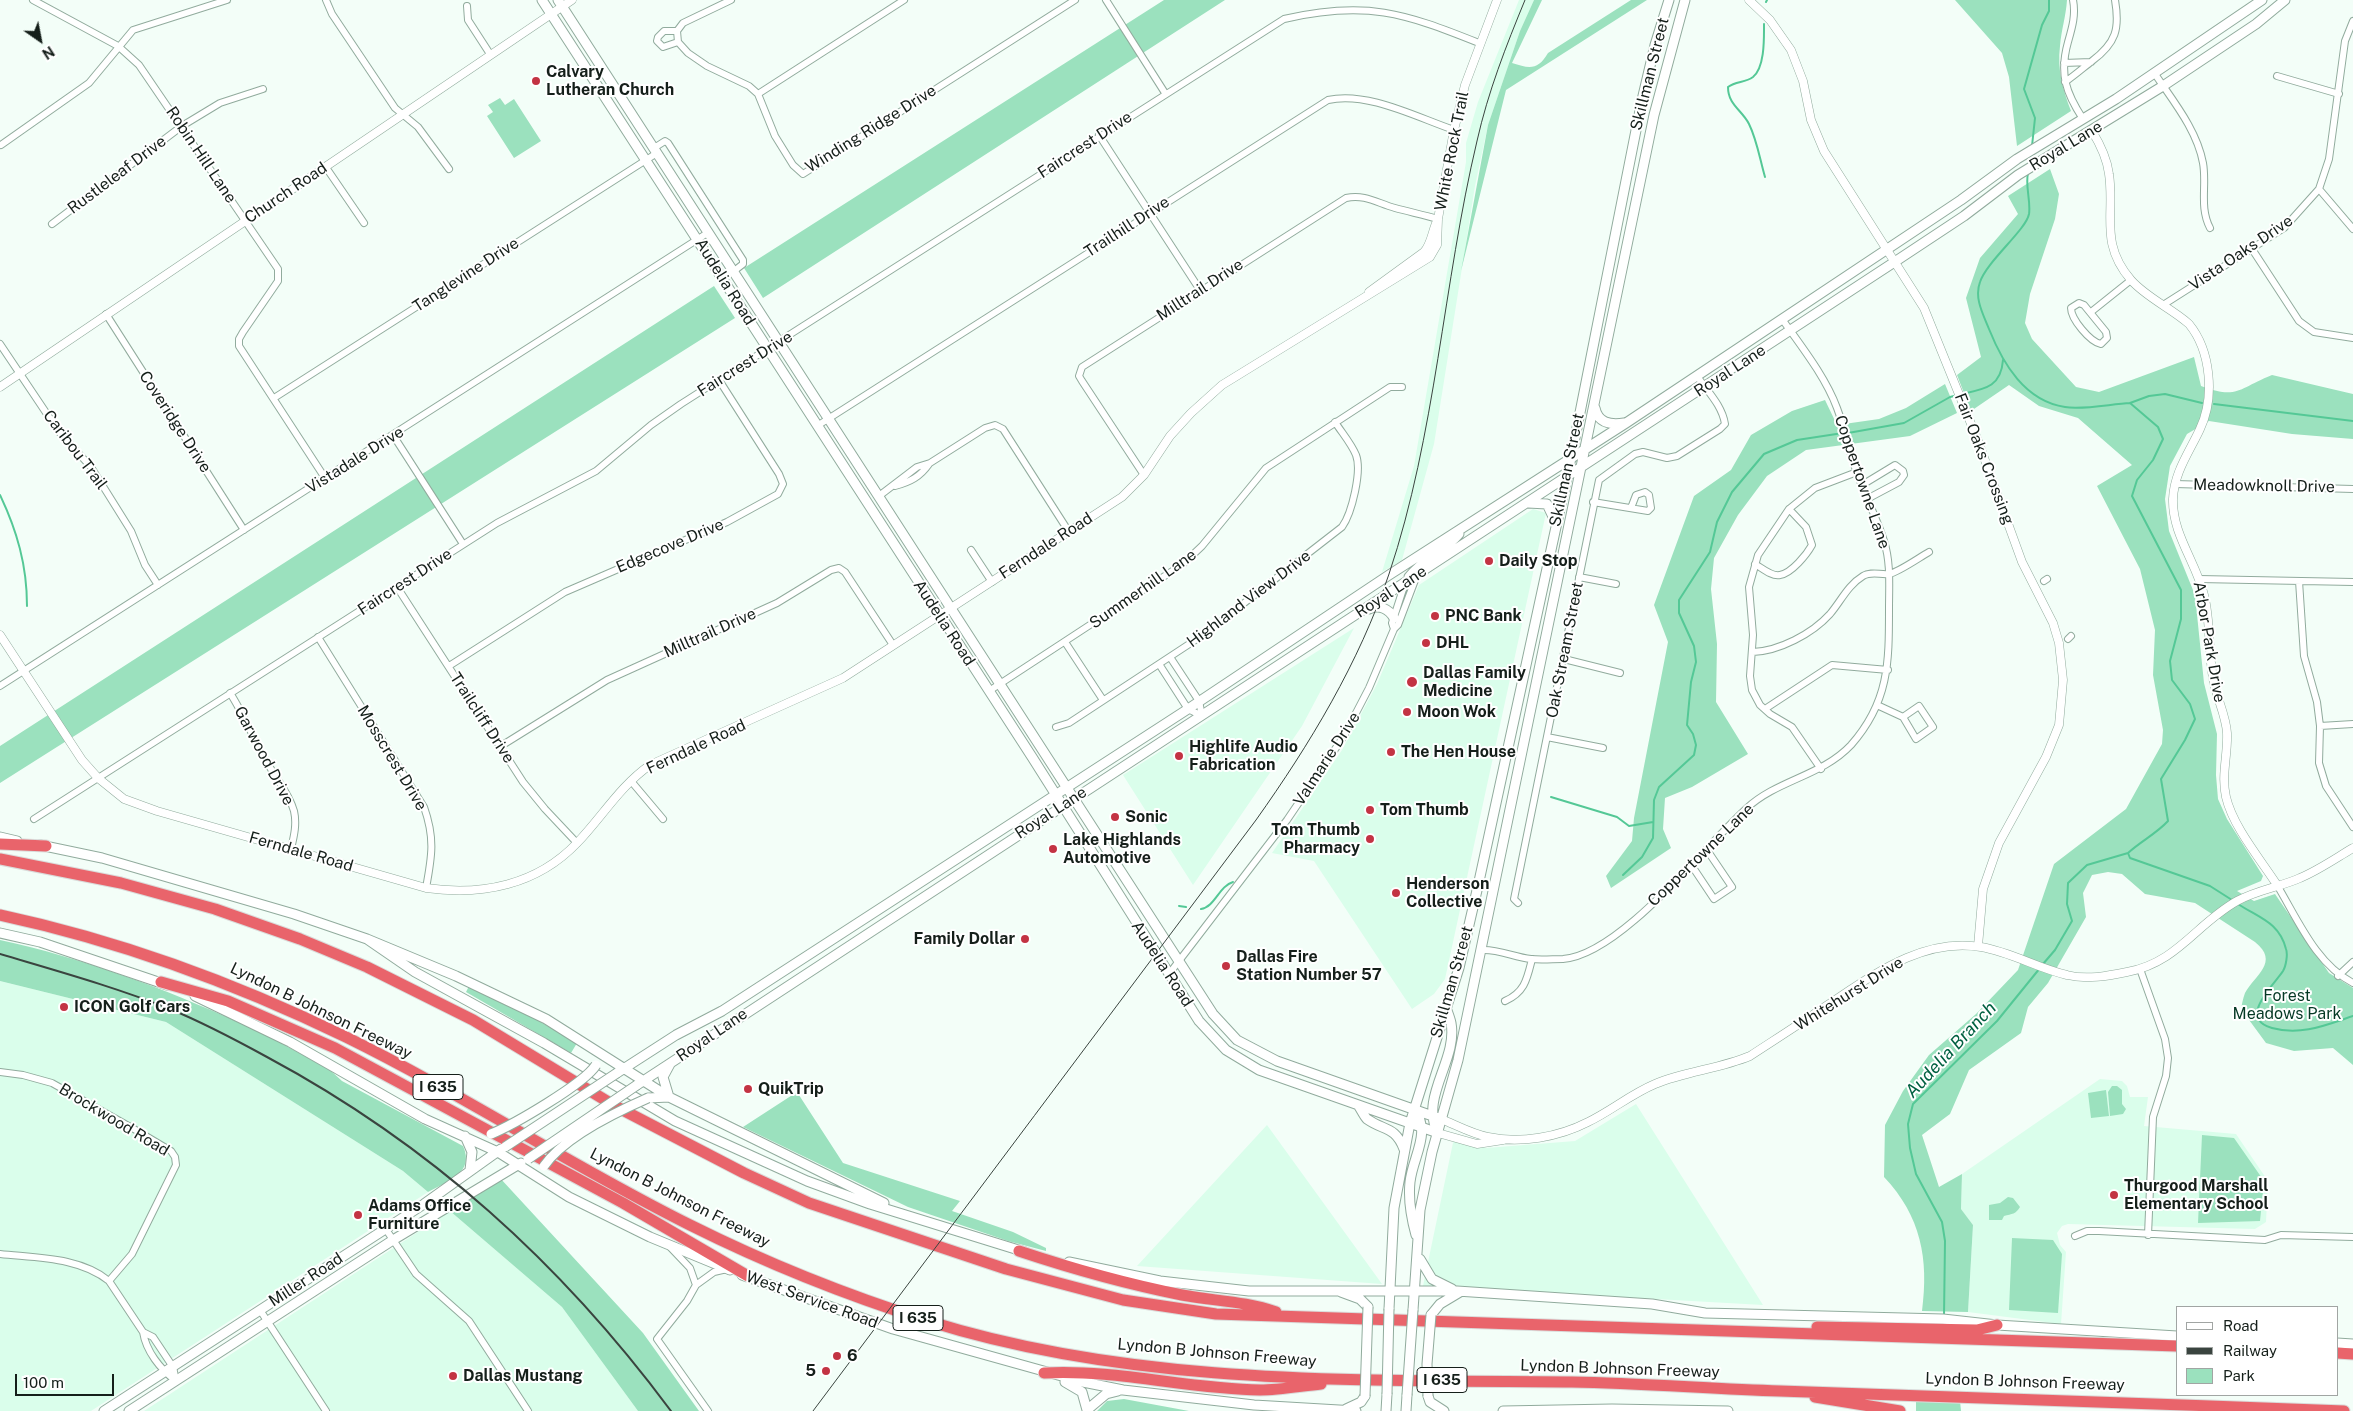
<!DOCTYPE html>
<style>
body{margin:0}
#map{position:relative;width:2353px;height:1411px;overflow:hidden;background:#f3fef8;font-family:"Public Sans",sans-serif}
canvas{display:block}
.legend{position:absolute;left:2176px;top:1306px;width:162px;height:90px;box-sizing:border-box;background:#fff;border:1px solid #a1a5a3;margin:0;padding:6px 9px;list-style:none;font-size:15px;color:#151f1a}
.legend li{display:flex;align-items:center;gap:10px;height:25px}
.legend b{width:25px;border:1px solid #a1a5a3}
.north{position:absolute;left:15px;top:15px;width:50px;height:50px;-webkit-text-stroke:4px #fff;paint-order:stroke;rotate:147deg;font-size:14px;font-weight:700;line-height:20px;text-align:center;color:#151f1a}
.north::after{content:'';display:block;margin:auto;width:18px;height:22px;background:#151f1a;clip-path:polygon(50% 0,100% 100%,50% 72%,0 100%)}
.scale{position:absolute;left:15px;top:1374px;width:99px;height:22px;box-sizing:border-box;border:2px solid #151f1a;border-top:0;padding-left:6px;font-size:15px;line-height:18px;white-space:nowrap;color:#151f1a;-webkit-text-stroke:4px #fff;paint-order:stroke}
</style>
<div id="map">
<canvas width="2353" height="1411"></canvas>
<ul class="legend">
<li><b style="height:6px;background:#fff"></b>Road</li>
<li><b style="height:6px;background:#3a443f"></b>Railway</li>
<li><b style="height:14px;background:#9be1be"></b>Park</li>
</ul>
<div class="north">N</div>
<div class="scale">100 m</div>
</div>
<script>
const c = document.querySelector('canvas').getContext('2d');
c.lineJoin = 'round';
function fill(path, color) { c.fillStyle = color; c.fill(path, 'evenodd'); }
function strokePath(path, color, width, dash) { c.strokeStyle = color; c.lineWidth = width; c.lineCap = dash ? 'butt' : 'round'; c.setLineDash(dash || []); c.stroke(path); }
function write(font, color, halo, rows, align = 'center') {
  c.font = font + ' "Public Sans",sans-serif'; c.lineWidth = 4; c.setLineDash([]); c.textBaseline = 'middle'; c.strokeStyle = halo; c.fillStyle = color; for (const [text, x, y, turn = 0] of rows) {
    c.save(); c.translate(x, y); c.rotate((+turn || 0) * Math.PI / 180); c.textAlign = isNaN(turn) ? turn : align; if (halo) c.strokeText(text, 0, 0); c.fillText(text, 0, 0); c.restore();
  }
}
fill(new Path2D(`
 M1519 0H1534L1520 31 1488 125 1475 186 1434 444 1402 560 1382 572 1414 466 1466 162V143L1478 102Z
 M1533 509 1546 513 1445 979 1434 994 1412 1009 1314 861 1272 853 1342 750 1377 684 1419 585Z
 M1354 628 1302 726 1193 885 1123 775Z
 M0 981 166 1022 403 1171 428 1192 91 1411H0Z
 M2100 1079 2122 1081 2127 1086 2130 1097H2148L2144 1126 2236 1134 2268 1181 2266 1222 2255 1229 2068 1224 2062 1226 2057 1233 2060 1245 2066 1252 2061 1324 1968 1312 1973 1225 1961 1209 1962 1174Z
 M1636 1104 1763 1305 1423 1286 1454 1138 1486 1148 1575 1141Z
 M1267 1125 1382 1284 1137 1266Z
 M450 1211 562 1307 638 1411H144Z`), '#dafeeb');
fill(new Path2D(`
 M1164 0H1225L763 298 744 268Z
 M1534 0H1542L1512 63C1530 69 1538 70 1548 53L1631 0H1647L1506 90 1461 271 1488 125 1520 31Z
 M1955 0H2067C2066 16 2061 31 2060 46 2057 70 2063 90 2071 111L2017 146 2009 77 2002 53Z
 M500 98 505 105 514 99 541 141 514 158 487 116 493 112 488 105Z
 M2050 169 2059 194 2055 219 2030 294 2025 323 2032 339 2076 387 2099 392 2194 357 2201 386C2238 400 2239 388 2272 375L2353 394V439L2292 434 2209 421 2187 434 2170 466 2165 499 2169 531 2195 595 2204 683 2217 734 2216 775 2218 799 2227 819 2263 876 2261 881 2237 891 2254 901 2275 894 2329 973 2353 988V1065L2333 1048 2294 1051 2266 1043 2241 1009C2242 1004 2243 998 2245 993 2255 975 2280 962 2255 942L2195 903 2145 894 2122 874 2108 872 2092 875 2083 893 2086 917 2048 983 2028 1007 2021 1033 1969 1070 1950 1114 1922 1135 1939 1187 1962 1174 1961 1209 1973 1225 1968 1312 1922 1311C1929 1259 1921 1216 1884 1177L1885 1125 1903 1091 1929 1055 1976 1014 2018 970 2054 864 2126 809 2162 744 2163 730 2153 675 2155 630 2140 569 2097 486 2132 465 2078 418 2039 406 2009 385 1971 411 1957 375 1981 357 1966 298 1980 258 2018 214 2008 196Z
 M714 286 735 318 0 783V746Z
 M1945 384 1957 413 1910 436 1806 450 1767 476 1738 515 1714 558 1711 589 1717 644 1716 702 1748 754 1692 787 1665 798 1663 829 1671 848 1611 888 1606 876 1632 841 1634 818 1668 642 1654 605 1694 496 1731 470 1751 435 1792 411 1825 400 1837 425 1879 419 1906 408Z
 M0 940C83 958 163 988 240 1023 271 1036 300 1054 330 1070L342 1081 463 1146C475 1173 448 1181 428 1192L403 1171 166 1022 0 981Z
 M469 986 525 1013 577 1043 571 1053 466 992Z
 M2112 1086H2117L2122 1090V1104L2126 1109 2123 1114 2110 1116 2108 1092Z
 M2106 1090 2109 1116 2091 1118 2088 1093Z
 M797 1092 843 1163 960 1201 952 1211 1013 1232 1046 1248V1251L1008 1241 908 1207 743 1127Z
 M2202 1135 2234 1138 2264 1181 2260 1221 2198 1223Z
 M500 1178 643 1333 699 1411H638L562 1307 450 1211Z
 M2008 1197 2013 1198 2020 1207C2016 1214 2012 1214 2004 1216L2002 1220H1989V1205L2000 1203Z
 M2012 1238 2053 1240 2062 1254 2058 1313 2009 1310Z
 M1124 1399 1189 1411H1097L1107 1401Z
 M1916 1400 1960 1401 1961 1411H1916Z`), '#9be1be');
strokePath(new Path2D(`
 M1766 2 1767 0
 M1764 24C1764 38 1765 67 1753 77 1745 83 1736 81 1728 87 1728 105 1742 110 1749 124 1757 140 1760 160 1765 177
 M2032 146 2035 118 2024 89 2042 25 2049 11V0
 M2029 165 2031 155
 M2028 173C2025 186 2031 201 2029 214 2026 230 1987 261 1980 282 1974 298 1983 314 1989 329 2003 364 2025 401 2065 407 2083 410 2111 404 2130 403L2158 427 2163 439 2153 460 2137 480 2132 496 2181 590V619L2170 661 2172 680 2190 704 2195 719 2185 740 2161 779 2168 821C2156 834 2141 841 2128 853L2130 858 2210 886 2232 900
 M1962 394C1985 389 2001 387 2003 360
 M2130 403 2149 396 2165 394 2202 403
 M2214 404 2353 421
 M1848 433 1904 423 1950 397 1958 395
 M0 495C17 531 27 565 27 606
 M1551 797 1617 817 1629 826 1653 822
 M1623 875 1642 857 1653 838 1654 800 1659 787 1694 755 1696 745 1693 734 1687 725 1691 682 1696 662 1694 646 1679 613V600L1710 552 1717 522 1732 492 1764 454 1797 440 1843 433
 M2238 904C2259 918 2279 922 2286 949 2288 954 2286 966 2283 971 2274 985 2237 1018 2272 1028 2301 1036 2326 1025 2353 1016
 M1179 906 1186 907
 M1201 909C1215 907 1219 886 1233 882
 M2043 964 2055 950 2072 921 2067 904 2068 883 2087 865 2128 853
 M1944 1316 1945 1241 1942 1222 1916 1174 1910 1148 1908 1124 1913 1104 1997 1021 2040 968`), '#54c896', 2);
const minor = new Path2D(`
 M33 0 118 46 139 65 278 269V281L243 332 239 339V346L325 478
 M326 0 332 14 395 108 418 127 449 169
 M731 0 683 23 677 31 678 42 688 53 707 66 749 86 758 94 775 136 793 165 803 174 1075 0
 M1106 0 1165 93
 M2073 0C2076 15 2072 28 2068 42 2059 74 2066 93 2083 119
 M467 6 468 20 490 54
 M677 31H664L658 37 657 41 663 47 678 42
 M2064 63 2091 62
 M2155 74C2173 101 2197 130 2203 163 2207 185 2199 207 2210 228
 M2277 76 2339 94
 M2065 82C2075 75 2083 68 2092 61 2116 43 2120 29 2115 0
 M758 94 904 0
 M1099 135 1200 290
 M1 145 89 83 133 30 227 0
 M654 148 665 141 668 143 743 260V264L734 271
 M325 166 364 223
 M2319 189 2353 229
 M52 224 182 126 220 103 263 89
 M2252 249 2299 321 2314 332 2353 338
 M2079 303 2084 305 2106 332 2107 338 2101 344C2090 342 2071 319 2071 308Z
 M2163 305 2284 228 2319 189 2329 159 2345 41 2353 21
 M2091 312 2131 280
 M106 314 244 530
 M0 344 59 432 91 467 131 531 145 565 158 585
 M274 398 657 153
 M817 426 1328 100C1367 91 1416 117 1454 130
 M393 435 463 544
 M1144 475 1082 381 1079 376 1082 367 1346 198C1365 194 1377 203 1395 208 1410 212 1424 215 1438 219
 M2175 484 2353 489
 M1862 485 1895 465 1903 471 1904 475 1899 482 1867 499
 M895 486C910 482 920 477 929 464
 M879 496 917 467 930 463 985 428 995 425 1003 429 1069 532
 M1593 502 1648 511 1651 508 1649 495 1645 492 1636 495 1631 508
 M971 550 992 582
 M1755 564C1762 568 1772 577 1780 575 1792 573 1807 554 1812 545L1806 527 1789 509
 M1579 577 1616 584
 M2199 579 2353 582
 M2044 581 2047 579
 M2299 581 2304 656 2317 702 2320 726 2319 763 2326 786 2353 827
 M397 587 523 782 545 809 577 843
 M1394 629 1392 623 1405 583
 M318 637 424 807C435 838 432 856 426 888
 M2068 639 2071 636
 M1065 642 1103 700
 M1753 652C1779 651 1812 634 1830 614 1841 601 1848 585 1863 576 1871 571 1880 575 1889 574 1899 572 1920 557 1929 552
 M1170 657 1199 701 1202 716
 M1564 659 1620 673
 M1159 664 1188 709 1202 716
 M449 666 565 592 727 522 778 494 783 484 779 474 719 380
 M0 686 709 232
 M989 691 1183 564 1202 546 1266 468 1390 387H1402
 M230 693C245 716 254 741 268 764 277 780 289 793 294 811 297 824 294 836 291 849
 M1877 705 1903 717 1919 706 1933 727 1916 739 1903 717
 M1765 709 1832 665 1888 670
 M2320 726 2353 724
 M1056 727 1069 723 1203 635 1342 527C1352 513 1362 471 1356 455 1351 443 1342 433 1335 422
 M1547 737 1603 748
 M501 746 607 680 777 603 831 570 839 568 845 572 893 645
 M1821 769 1792 727 1770 714 1760 705 1752 690 1750 676 1753 635 1749 587 1758 555 1789 509 1815 488 1857 472
 M631 781 663 819
 M34 819 497 523 596 471 651 425 681 404 1284 19C1366 0 1404 13 1479 43
 M1692 866 1714 899 1732 887 1707 850
 M2277 885C2298 920 2316 964 2353 983
 M1518 903 1514 899 1599 480 1635 454 1643 452 1667 458 1677 456 1720 429 1725 424C1722 405 1707 391 1697 376
 M1482 950C1498 949 1514 957 1531 959 1541 960 1553 959 1563 959 1620 955 1704 847 1747 808 1777 780 1822 776 1851 745 1889 702 1889 663 1889 609 1889 586 1891 563 1884 541 1877 518 1865 496 1857 473 1849 452 1845 429 1837 408 1825 376 1801 346 1782 319
 M2140 969 2165 1039 2168 1058 2166 1076 2153 1117 2148 1235
 M1169 974 1287 820 1344 736 1369 688 1394 629 1398 625 1417 575
 M2338 976 2353 962
 M1505 1001C1525 992 1527 979 1532 959
 M0 1072 23 1075 52 1083 134 1129 171 1151 175 1157 176 1165 132 1254 109 1281
 M385 1228 416 1274 469 1321 528 1411
 M2075 1236 2087 1231H2099L2265 1240 2281 1235 2353 1237
 M671 1248 690 1268 696 1285
 M0 1254C36 1258 80 1257 109 1281L143 1332 153 1337 173 1367 176 1381
 M260 1310 326 1411
 M143 1332C146 1351 160 1369 176 1381
 M708 1411 657 1339 687 1301 696 1285 714 1272 727 1269`);
const tertiary = new Path2D(`
 M1749 0 1770 20 1791 50 1803 81 1811 120 1824 151 1924 308 1978 441 2022 562 2053 623 2059 643 2063 680 2059 725 2046 757 1999 843 1983 889 1978 946
 M2092 131C2100 144 2107 158 2109 174 2115 214 2099 243 2131 280 2147 298 2171 308 2189 324 2211 351 2215 397 2200 429 2190 451 2174 472 2173 499 2172 534 2196 562 2204 595 2211 622 2208 651 2213 678 2216 697 2226 715 2227 733 2228 755 2221 775 2226 797 2233 827 2261 860 2277 885
 M1369 292 1424 252C1432 243 1432 230 1438 219
 M0 387 572 0
 M0 635 82 760 98 778 124 799 157 811 426 888C482 896 537 885 577 843 602 817 620 786 650 765L843 678 1122 497 1144 475 1170 436 1191 413 1222 385 1430 257 1437 245 1438 219 1454 130 1465 85 1497 0
 M1441 1119C1456 1125 1472 1134 1488 1137 1520 1144 1559 1137 1588 1122 1611 1111 1631 1094 1655 1084 1686 1071 1719 1069 1750 1056 1776 1039 1801 1023 1826 1006 1872 976 1922 937 1981 947 2011 952 2037 968 2067 975 2086 980 2108 976 2127 972 2177 963 2196 924 2237 901 2257 890 2280 887 2300 878 2319 870 2336 858 2353 848
 M1438 1133 1477 1144 1503 1140`);
const secondary = new Path2D(`
 M542 0 1032 757 1199 1021 1226 1050 1259 1070 1438 1133
 M558 0 1213 1014 1237 1040 1277 1061 1441 1119
 M1595 408C1598 423 1610 425 1624 423
 M1528 503 1547 504 1556 523
 M1409 577C1423 559 1445 551 1459 534
 M1369 609C1379 604 1389 609 1394 618
 M0 837 17 841
 M40 845 102 858 294 914 367 939 456 976 546 1019 669 1097 884 1203
 M0 933 40 942 167 985
 M367 939 415 972 544 1043 675 1121 807 1181 870 1204 1025 1252
 M195 996 290 1042 425 1119 498 1152 569 1197 650 1237 730 1270
 M617 1073 676 1035 722 1011 1188 709 1389 575 1626 423 1961 200 2017 159 2116 99 2262 0
 M637 1085 1896 261 1964 216 2018 175 2163 86 2256 24 2285 0
 M648 1098 669 1097 663 1077 670 1064
 M1358 1105C1361 1109 1364 1116 1367 1119 1384 1131 1395 1126 1404 1149
 M1414 1108C1432 1134 1413 1155 1410 1182 1408 1201 1411 1217 1416 1235
 M1438 1133C1419 1097 1458 1060 1451 1023 1450 1018 1448 1013 1446 1008
 M465 1136 472 1152 470 1170
 M1420 1259 1432 1279 1452 1289
 M1069 1262 1160 1281 1249 1291H1457L1652 1304 1705 1313 1943 1319 1997 1325 2177 1336
 M742 1275 893 1329 1083 1382 1123 1390 1254 1405 1356 1411
 M1341 1292 1360 1299 1368 1307
 M1389 1309 1394 1208 1410 1123 1459 968 1478 886 1571 458 1642 100 1655 45 1669 0
 M1413 1310 1420 1210 1432 1152 1458 1060 1654 115 1685 0
 M1431 1315 1440 1304 1460 1292
 M2337 1343 2353 1344
 M1065 1382 1082 1392 1087 1410
 M1428 1396 1430 1402 1444 1411
 M1346 1409 1361 1402 1365 1396
 M1087 1410 1106 1394 1118 1391
 M104 1411 424 1204 501 1149
 M129 1411 393 1240 521 1163
 M1386 1411 1387 1394
 M1406 1411 1407 1395
 M1503 1411 1612 1409 1728 1411`);
const motorway = new Path2D(`
 M0 844 46 846
 M0 859 121 883 215 909 300 939 367 967 473 1020 615 1106 744 1173 809 1203 1006 1269 1123 1300 1216 1314 2177 1346
 M0 915C121 941 235 983 346 1037 462 1094 573 1167 690 1225 766 1263 846 1295 928 1321 1135 1386 1358 1380 1572 1382 1642 1383 1711 1389 1780 1391 1968 1396 2156 1404 2344 1411
 M161 982 228 1001 335 1048 623 1203 748 1276
 M1019 1251C1073 1269 1127 1284 1182 1295 1213 1301 1245 1301 1276 1312
 M1817 1327 1977 1330 1997 1325
 M2337 1353 2353 1354
 M1044 1373C1116 1369 1188 1389 1260 1390 1280 1390 1301 1386 1321 1384
 M1815 1397 1900 1411`);
strokePath(minor, '#91ab9d', 8);
strokePath(tertiary, '#91ab9d', 9);
strokePath(secondary, '#91ab9d', 11);
strokePath(motorway, '#dadbda', 13);
strokePath(minor, '#fff', 6);
strokePath(tertiary, '#fff', 8);
strokePath(secondary, '#fff', 9);
strokePath(motorway, '#e9646b', 11);
strokePath(new Path2D(`
 M813 1411 1256 820C1310 744 1359 663 1389 574 1436 434 1443 284 1477 141 1488 92 1506 46 1525 0`), '#3a443f', 1);
strokePath(new Path2D(`
 M0 954C57 971 115 987 170 1009 204 1023 236 1040 267 1057 431 1145 561 1263 671 1411`), '#3a443f', 2);
const secondaryBridge = new Path2D(`
 M491 1134C513 1125 584 1084 596 1065
 M505 1147 617 1073
 M528 1159 637 1085
 M544 1166C564 1137 616 1112 648 1098
 M1387 1394 1389 1309
 M1407 1395 1413 1310
 M1365 1396 1368 1307
 M1428 1396 1427 1364 1431 1315`);
strokePath(secondaryBridge, '#91ab9d', 11, []);
strokePath(secondaryBridge, '#fff', 9);
for (const [x, y, r, color] of [
 [536,81,5,"#c33343"],
 [1489,561,5,"#c33343"],
 [1435,616,5,"#c33343"],
 [1426,643,5,"#c33343"],
 [1412,682,6,"#c33343"],
 [1407,712,5,"#c33343"],
 [1391,752,5,"#c33343"],
 [1179,756,5,"#c33343"],
 [1370,810,5,"#c33343"],
 [1115,817,5,"#c33343"],
 [1370,839,5,"#c33343"],
 [1053,849,5,"#c33343"],
 [1396,893,5,"#c33343"],
 [1025,939,5,"#c33343"],
 [1226,966,5,"#c33343"],
 [64,1007,5,"#c33343"],
 [748,1089,5,"#c33343"],
 [2114,1195,5,"#c33343"],
 [358,1215,5,"#c33343"],
 [837,1356,5,"#c33343"],
 [826,1371,5,"#c33343"],
 [453,1376,5,"#c33343"]
]) { const dot = new Path2D(); dot.arc(x, y, r, 0, 2 * Math.PI); c.fillStyle = color; c.fill(dot); strokePath(dot, '#fff', 2); }
for (const [x, y, w] of [
 [438,1087,50],
 [918,1318,50],
 [1442,1380,50]
]) { const box = new Path2D(); box.roundRect(x - w / 2, y - 12.5, w, 25, 4); c.fillStyle = '#fff'; c.fill(box); strokePath(box, '#151f1a', 1); }
write('bold 15px', '#151f1a', null, [
 ["I 635",438,1087],
 ["I 635",918,1318],
 ["I 635",1442,1380]
]);
write('bold 16px', '#151f1a', '#fff', [
 ["Calvary",546,72],
 ["Lutheran Church",546,90],
 ["Daily Stop",1499,561],
 ["PNC Bank",1445,616],
 ["DHL",1436,643],
 ["Dallas Family",1423,673],
 ["Medicine",1423,691],
 ["Moon Wok",1417,712],
 ["Highlife Audio",1189,747],
 ["Fabrication",1189,765],
 ["The Hen House",1401,752],
 ["Tom Thumb",1380,810],
 ["Sonic",1125,817],
 ["Tom Thumb",1360,830,"right"],
 ["Pharmacy",1360,848,"right"],
 ["Lake Highlands",1063,840],
 ["Automotive",1063,858],
 ["Henderson",1406,884],
 ["Collective",1406,902],
 ["Family Dollar",1015,939,"right"],
 ["Dallas Fire",1236,957],
 ["Station Number 57",1236,975],
 ["ICON Golf Cars",74,1007],
 ["QuikTrip",758,1089],
 ["Thurgood Marshall",2124,1186],
 ["Elementary School",2124,1204],
 ["Adams Office",368,1206],
 ["Furniture",368,1224],
 ["6",847,1356],
 ["5",816,1371,"right"],
 ["Dallas Mustang",463,1376]
], 'left');
write('16px', '#151f1a', '#fff', [
 ["Skillman Street",1650,74,-76],
 ["Winding Ridge Drive",871,129,-32],
 ["Faircrest Drive",1085,145,-33],
 ["Royal Lane",2066,146,-31],
 ["White Rock Trail",1452,151,-79],
 ["Robin Hill Lane",201,155,56],
 ["Rustleleaf Drive",117,175,-37],
 ["Church Road",286,193,-34],
 ["Trailhill Drive",1127,227,-33],
 ["Vista Oaks Drive",2241,253,-34],
 ["Tanglevine Drive",466,275,-33],
 ["Audelia Road",725,282,58],
 ["Milltrail Drive",1200,290,-33],
 ["Faircrest Drive",745,364,-32],
 ["Royal Lane",1730,371,-33],
 ["Coveridge Drive",175,422,57],
 ["Caribou Trail",75,450,53],
 ["Fair Oaks Crossing",1984,459,69],
 ["Vistadale Drive",355,460,-32],
 ["Skillman Street",1567,470,-78],
 ["Coppertowne Lane",1862,482,71],
 ["Meadowknoll Drive",2264,486,1],
 ["Edgecove Drive",670,546,-23],
 ["Ferndale Road",1046,546,-33],
 ["Faircrest Drive",405,582,-33],
 ["Summerhill Lane",1143,589,-35],
 ["Royal Lane",1391,592,-33],
 ["Highland View Drive",1249,599,-37],
 ["Audelia Road",944,623,57],
 ["Milltrail Drive",710,633,-24],
 ["Arbor Park Drive",2209,642,80],
 ["Oak Stream Street",1565,650,-79],
 ["Trailcliff Drive",482,718,57],
 ["Ferndale Road",696,747,-25],
 ["Garwood Drive",264,756,62],
 ["Mosscrest Drive",392,758,59],
 ["Valmarie Drive",1327,759,-57],
 ["Royal Lane",1051,813,-33],
 ["Ferndale Road",301,852,16],
 ["Coppertowne Lane",1701,855,-44],
 ["Audelia Road",1162,964,57],
 ["Skillman Street",1452,982,-74],
 ["Whitehurst Drive",1849,994,-32],
 ["Lyndon B Johnson Freeway",321,1011,26],
 ["Royal Lane",712,1035,-34],
 ["Brockwood Road",114,1120,31],
 ["Lyndon B Johnson Freeway",680,1198,27],
 ["Miller Road",306,1280,-33],
 ["West Service Road",812,1300,20],
 ["Lyndon B Johnson Freeway",1217,1353,5],
 ["Lyndon B Johnson Freeway",1620,1369,2],
 ["Lyndon B Johnson Freeway",2025,1382,2]
]);
write('16px', '#053925', '#fff', [
 ["Forest",2287,996],
 ["Meadows Park",2287,1014]
]);
write('italic 18px', '#016141', '#fff', [
 ["Audelia Branch",1951,1050,-47]
]);
</script>
